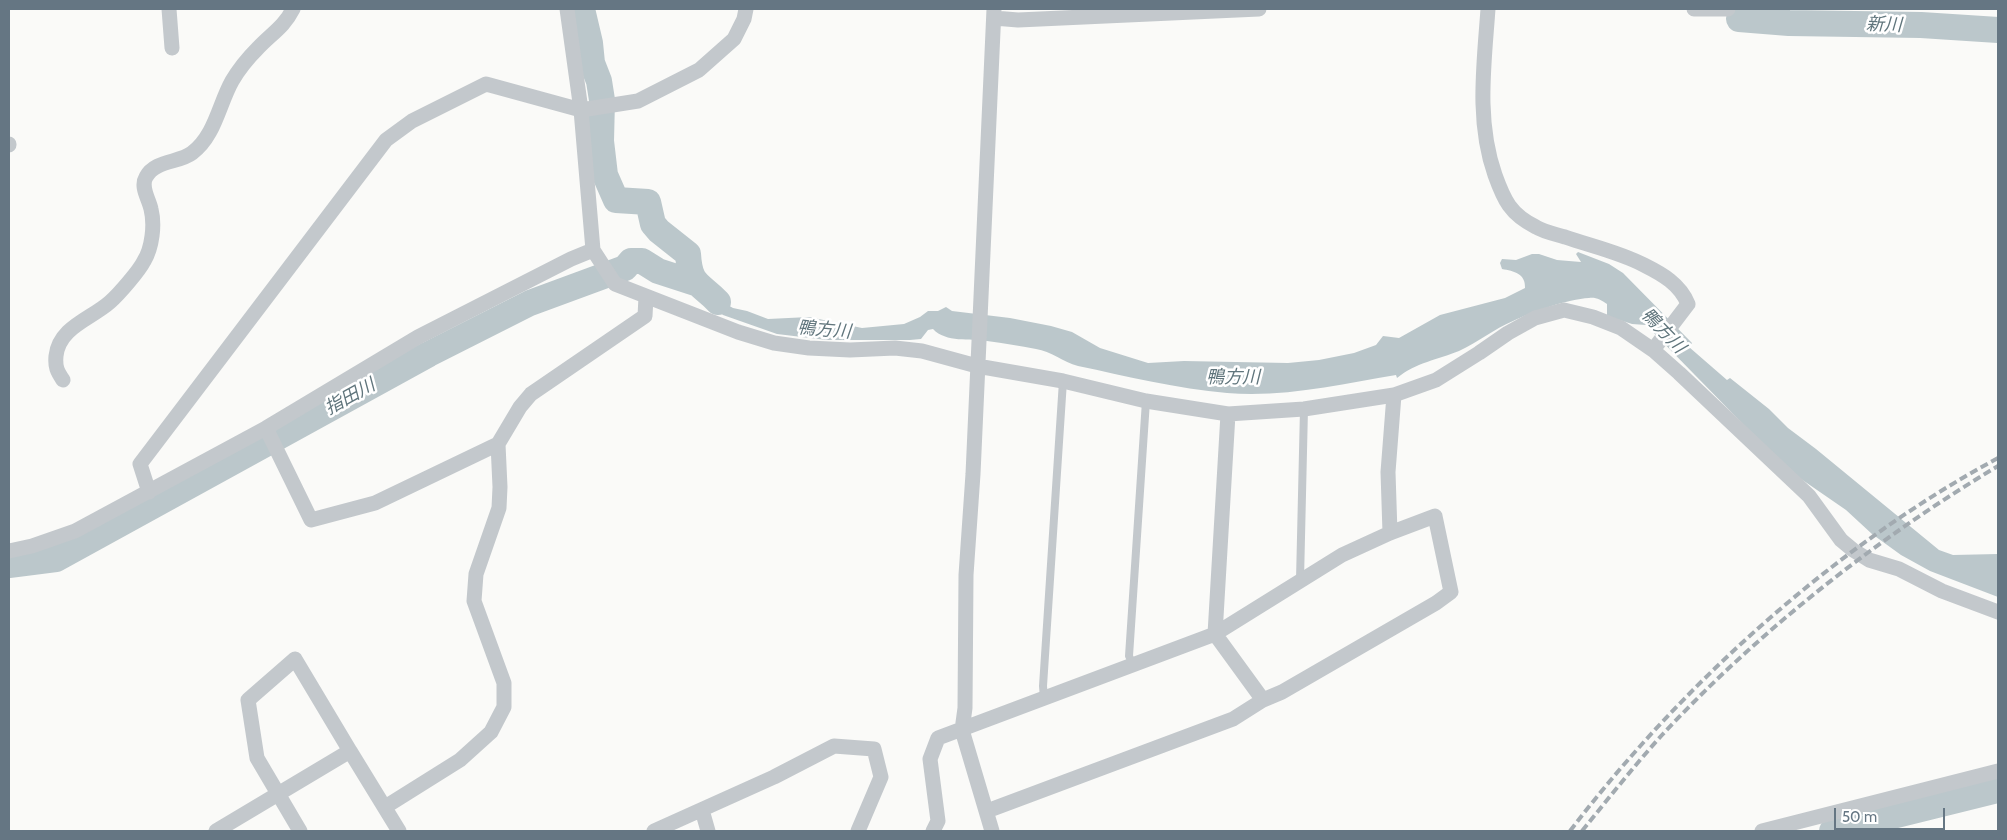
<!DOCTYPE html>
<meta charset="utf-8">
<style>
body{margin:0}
#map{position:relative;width:2007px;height:840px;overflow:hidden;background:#fafaf8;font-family:Cabin,sans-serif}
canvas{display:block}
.frame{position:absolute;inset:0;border:10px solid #657683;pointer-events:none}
.scale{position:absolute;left:1834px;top:808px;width:111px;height:22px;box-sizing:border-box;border:2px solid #657683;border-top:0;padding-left:6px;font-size:15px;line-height:18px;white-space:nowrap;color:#657683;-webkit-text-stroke:4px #fff;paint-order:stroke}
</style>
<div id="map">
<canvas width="2007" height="840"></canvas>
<div class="frame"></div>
<div class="scale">50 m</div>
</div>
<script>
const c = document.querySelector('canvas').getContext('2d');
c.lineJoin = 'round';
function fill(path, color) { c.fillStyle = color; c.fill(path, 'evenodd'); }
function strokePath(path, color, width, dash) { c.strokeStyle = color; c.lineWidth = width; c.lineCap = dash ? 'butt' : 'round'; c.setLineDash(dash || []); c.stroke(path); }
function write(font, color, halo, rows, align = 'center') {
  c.font = font + ' Cabin,"Noto Sans JP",sans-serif'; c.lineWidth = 5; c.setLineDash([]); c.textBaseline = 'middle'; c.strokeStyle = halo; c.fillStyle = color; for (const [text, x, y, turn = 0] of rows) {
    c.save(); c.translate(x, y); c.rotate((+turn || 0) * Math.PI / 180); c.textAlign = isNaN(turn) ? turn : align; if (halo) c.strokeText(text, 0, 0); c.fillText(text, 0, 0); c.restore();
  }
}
fill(new Path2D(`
 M1578 252 1609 264 1623 273 1692 343 1689 347 1727 380 1730 378 1769 409 1788 428 1816 449 1939 550 1953 555 1998 554V597L1930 571 1901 555 1872 534 1846 510 1788 470 1646 325 1632 324 1607 316V304C1601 300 1596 297 1589 298 1568 299 1532 312 1513 321 1494 329 1478 342 1459 351 1437 360 1417 362 1397 378L1396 375C1341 384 1283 398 1227 393 1178 389 1126 376 1078 366 1063 362 1051 351 1036 349 1020 346 1004 343 987 341 970 338 946 343 933 329L928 330 921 339 910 340H827L777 334 723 315 714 305 688 284 695 274 704 286 718 293 726 304 733 308 747 311 768 319 809 317 862 328 904 324 920 317 928 311H938L946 307 952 311 1010 318 1051 326 1072 332 1100 348 1148 363 1184 361 1288 363 1319 360 1354 353 1376 345 1383 336 1399 338 1440 315 1505 298 1525 288C1526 274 1514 271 1502 269L1500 263 1502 259 1516 260 1532 254H1539L1557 260 1581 262 1576 254Z`), '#bbc7cb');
strokePath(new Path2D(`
 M582 9 590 43 592 63 599 81 602 100 601 141 605 175 616 200 648 202 653 224 659 231 688 254C690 286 699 282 718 302
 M1739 19 1789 23 1921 25 1998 30
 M9 565 56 559 429 354 530 303 625 268 631 261H642L658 271 695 283
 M1832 831 1998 790`), '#bbc7cb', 26);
strokePath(new Path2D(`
 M1300 580 1304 409
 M1133 665 1129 656 1146 401
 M1044 698 1043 686 1063 381`), '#c3c8cc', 8);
strokePath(new Path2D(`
 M169 9 172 48
 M567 9 581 110 593 250 615 284 738 332 774 343 809 348 850 350 895 348 922 351 977 366 1063 381 1146 401 1228 414 1304 409 1394 395 1388 472 1390 533
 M1488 9C1484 65 1476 121 1495 175 1504 200 1510 214 1536 227 1544 232 1555 234 1565 237 1591 246 1619 252 1644 265 1662 274 1680 284 1688 304L1653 350
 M1694 9H1728
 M994 18 1018 20 1259 9
 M9 144V145
 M63 380C57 371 55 367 56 356 59 327 91 319 110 302 119 294 139 271 144 261 152 248 155 225 151 209 149 199 140 187 146 177 155 160 179 163 192 153 215 136 219 104 232 81 239 69 249 57 258 48 271 34 284 27 293 9
 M1394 395 1436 380 1479 353 1508 333 1535 318 1564 310 1593 317 1621 328 1653 350 1679 373 1809 496 1841 540 1853 550 1869 560 1899 569 1942 591 1998 612
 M1228 414 1215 634 1263 700
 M266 428 311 520 375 503 498 444 520 407 531 394 645 316 646 297
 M149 492 140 464 386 140 412 121 486 84 581 110 638 101 699 70 734 39 744 19 746 9
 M9 551 32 546 75 531 266 428 418 337 571 259 593 250
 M385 807 460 760 491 732 504 707V683L474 601 476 574 499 508 500 487 498 444
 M702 810 708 831
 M216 831 350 751 399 831
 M300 831 257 758 248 700 295 659 350 751
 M654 831 774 777 834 746 874 749 881 777 858 831
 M933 831 938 821 930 759 938 738 1215 634 1342 555 1390 533 1435 516 1451 592 1436 603 1282 692 1263 700 1233 719 987 811
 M992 831 962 730 965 708 966 575 973 474 994 9
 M1762 831 1998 771`), '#c3c8cc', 15);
strokePath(new Path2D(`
 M1570 831C1682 684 1835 546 1998 458
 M1582 831C1608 799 1634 766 1662 735 1759 631 1876 539 1998 466`), '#a2aab0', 4, [8, 4]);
write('italic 18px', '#60757c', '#fff', [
 ["新川",1884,25,2],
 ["鴨方川",824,330,5],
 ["鴨方川",1663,331,46],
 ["鴨方川",1233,378],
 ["指田川",350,397,-29]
]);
</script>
